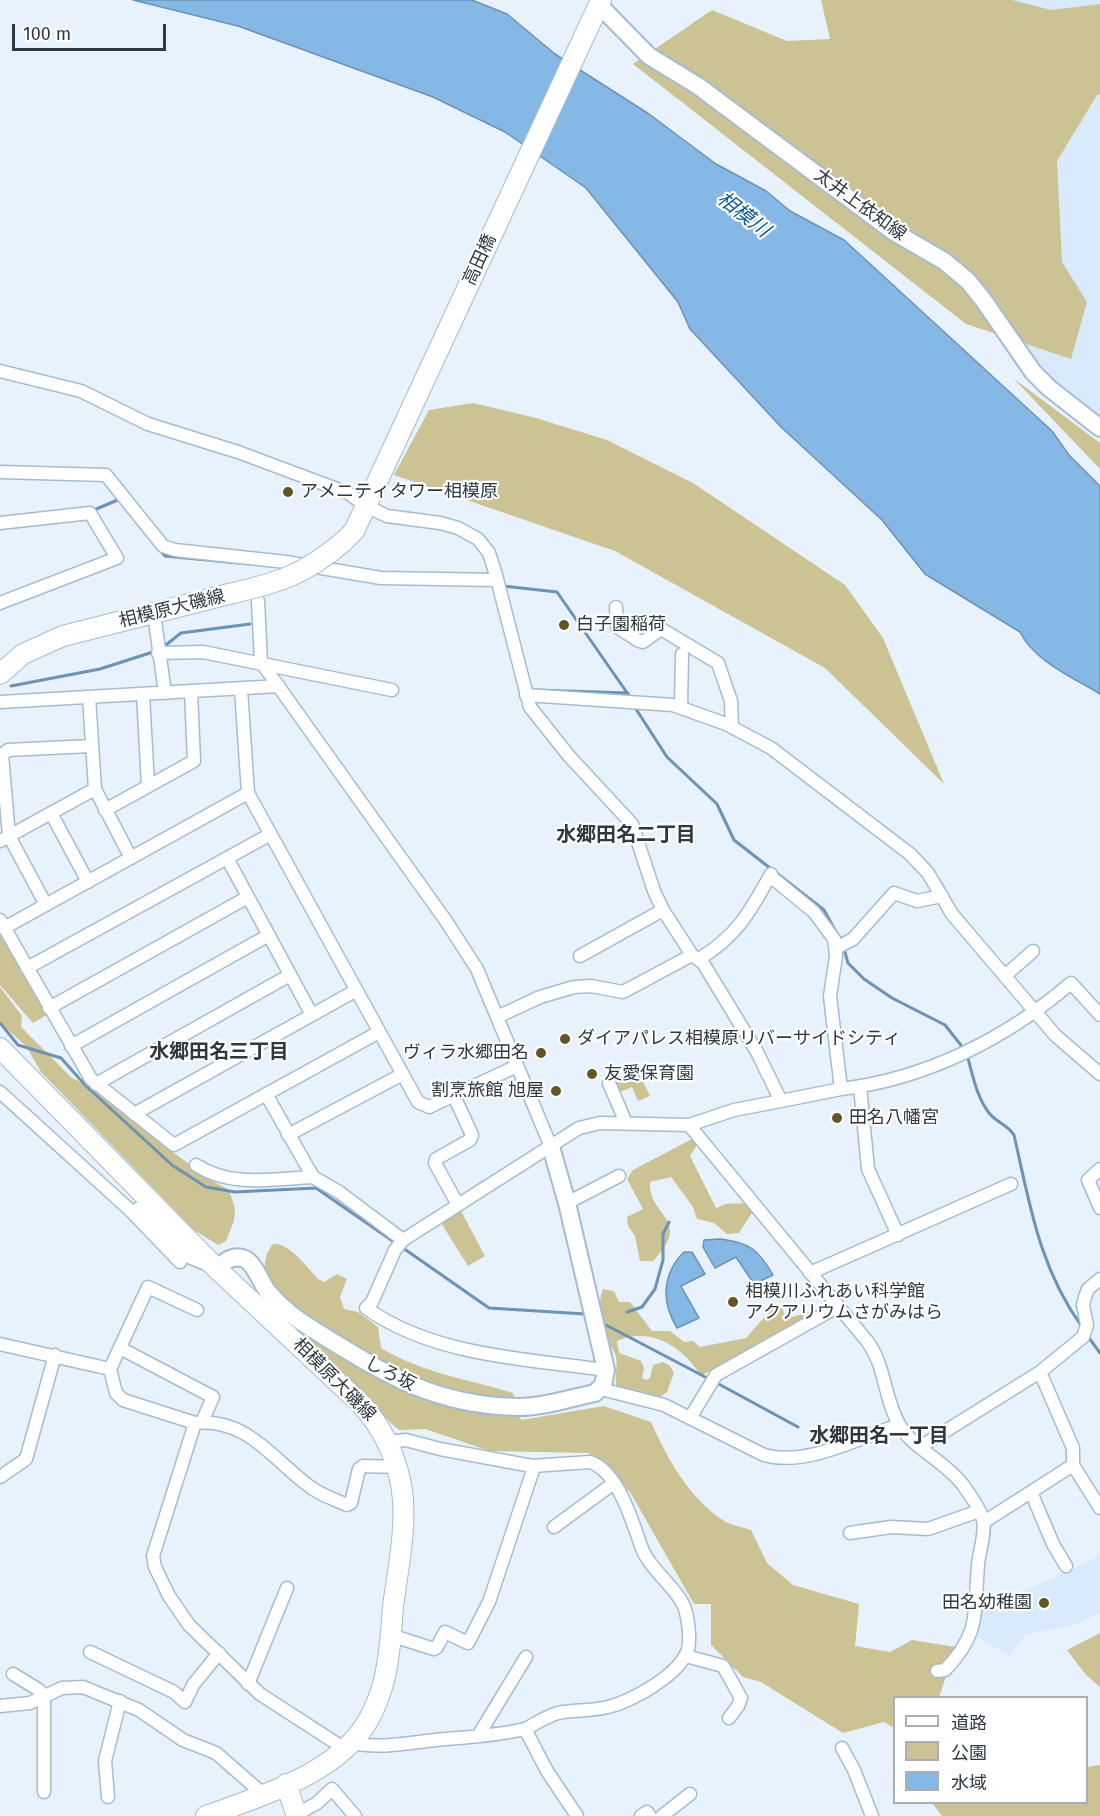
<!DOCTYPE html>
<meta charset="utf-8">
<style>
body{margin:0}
#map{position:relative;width:1100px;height:1816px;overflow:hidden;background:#e8f2fc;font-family:"Fira Sans","Noto Sans JP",sans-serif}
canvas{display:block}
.legend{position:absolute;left:893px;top:1696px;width:195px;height:108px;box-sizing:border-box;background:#fff;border:2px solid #abafb3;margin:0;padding:8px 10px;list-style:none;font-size:18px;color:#2e3841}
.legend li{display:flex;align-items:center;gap:12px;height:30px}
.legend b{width:30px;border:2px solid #abafb3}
.scale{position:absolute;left:12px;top:24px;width:154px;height:27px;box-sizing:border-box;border:3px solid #2e3841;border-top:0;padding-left:8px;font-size:18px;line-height:21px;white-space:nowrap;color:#2e3841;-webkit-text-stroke:4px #fff;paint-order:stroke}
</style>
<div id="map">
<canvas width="1100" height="1816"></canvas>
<ul class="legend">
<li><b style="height:8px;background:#fff"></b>道路</li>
<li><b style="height:16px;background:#cbc394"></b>公園</li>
<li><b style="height:16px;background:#86b8e6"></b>水域</li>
</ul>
<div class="scale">100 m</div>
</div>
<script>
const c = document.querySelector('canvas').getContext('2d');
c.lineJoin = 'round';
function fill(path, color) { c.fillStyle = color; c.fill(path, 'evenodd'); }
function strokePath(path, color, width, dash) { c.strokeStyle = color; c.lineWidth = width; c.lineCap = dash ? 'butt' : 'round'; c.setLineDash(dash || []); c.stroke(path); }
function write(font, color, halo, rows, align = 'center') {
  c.font = font + ' "Fira Sans","Noto Sans JP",sans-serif'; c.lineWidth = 4.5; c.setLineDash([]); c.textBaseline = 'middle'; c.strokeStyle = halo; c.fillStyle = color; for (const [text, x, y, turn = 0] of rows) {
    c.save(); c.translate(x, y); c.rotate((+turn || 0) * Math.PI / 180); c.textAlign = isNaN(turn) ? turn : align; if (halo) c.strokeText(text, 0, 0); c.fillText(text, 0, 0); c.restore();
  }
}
fill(new Path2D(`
 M1012 0H1100V419L1050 378 1023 345 871 123Z
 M1100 1553V1613L1079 1624 1026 1634 1009 1656 973 1634 980 1606 1003 1600 1042 1583 1095 1558Z`), '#d8eafc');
fill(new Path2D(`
 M821 0H1012L1051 10 1100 4V94L1097 95 1057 161 1062 262 1087 302 1071 359 966 324 633 64 712 10 787 41 830 39Z
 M1013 378 1100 443V469Z
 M473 403 536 418 607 440 693 483 845 585 883 638 944 784 825 668 615 551 394 475 429 410Z
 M0 928 48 1014 33 1023 0 985Z
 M0 987 22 1016 21 1027 72 1078 100 1092 153 1137 209 1179 229 1190 235 1208 234 1221 226 1241 218 1245 194 1230 41 1072 26 1046 0 1023Z
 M638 1071 650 1096 638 1101 632 1087 618 1093 613 1082Z
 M692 1139 697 1145 690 1156 716 1208 726 1204 746 1203 753 1211 739 1233 727 1234 714 1223 697 1219 693 1207 671 1177 650 1182C648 1217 694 1219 653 1261H640L635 1236 628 1226 627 1217 643 1209 627 1179 633 1170Z
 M461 1211 485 1256 468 1266 441 1223Z
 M273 1244C289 1242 308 1268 318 1279L324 1282 337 1274 347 1279 340 1297 344 1309 358 1312 378 1327 381 1348C422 1373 468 1379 513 1393L521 1420 604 1406 651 1422C667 1458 688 1496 721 1519 729 1525 742 1527 751 1530L767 1563 793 1585 859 1604 855 1646 890 1652 912 1640 956 1647 939 1697 894 1698V1728L884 1722 843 1733 761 1682 743 1677 711 1645V1604H694L630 1492 589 1453 490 1451 425 1429 400 1430 395 1427 304 1337 305 1333 399 1389H405L280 1297 263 1273 267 1253Z
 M603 1289 614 1291 619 1302H630L652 1331H670L684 1342 693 1341 700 1347 746 1338 774 1306 782 1305 785 1319 810 1312 815 1313 701 1376C683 1347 651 1326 617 1341L619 1353 641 1361 644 1368 642 1378 647 1380 650 1378 653 1365 663 1362 670 1366 674 1373 667 1392 659 1398 617 1390C614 1377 618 1369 616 1357 615 1351 610 1346 607 1340 602 1327 597 1301 603 1289Z
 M1100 1633V1687L1086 1675 1067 1650Z
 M1100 1765V1816H942L932 1803 1086 1802 1087 1767Z`), '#cbc394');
const water = new Path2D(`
 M133 0H472L507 14 555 54 649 114 716 164 766 191 790 211 844 240 1052 431 1069 455 1100 486V694C1074 678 1034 661 1020 632L925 574 882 520 781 427 690 329 678 302 586 188 505 132 433 97 238 26Z
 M721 1239C750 1243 758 1249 773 1275L754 1284 736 1257 715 1268 703 1247 704 1240Z
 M684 1252H692L705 1274 681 1286 699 1318 677 1328C661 1302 662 1274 684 1252Z`);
fill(water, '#86b8e6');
strokePath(water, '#6c92b4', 1.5);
strokePath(new Path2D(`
 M94 510 120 499
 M161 551 165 556 239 563
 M503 586 557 592 630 697
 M162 648 181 633 250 624
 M11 686 100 669 153 652
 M534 690 628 693
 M634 706 667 757 717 804 734 840 824 910 842 943
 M844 949 848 963 864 979 892 998 945 1025 964 1049
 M0 1023 18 1045 61 1058 86 1086 172 1165 206 1187 235 1192 316 1188 397 1244
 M967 1055C973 1075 976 1096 989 1113 997 1123 1007 1124 1014 1135 1030 1205 1039 1267 1082 1327
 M403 1248 489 1308 585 1314
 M627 1312 642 1307 655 1289 663 1260V1234L669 1222
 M606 1325 709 1379
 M1087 1335 1100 1353
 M715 1382 798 1427`), '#6c92b4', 3);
const street = new Path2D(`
 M0 371 81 391 148 424 238 452 348 493 366 506 387 516 440 523 458 528 478 539 489 553 496 575 530 707 569 756 632 824 654 891 663 910 692 955 703 963 757 1052 781 1101 841 1089 830 996 836 956 834 939 814 912 770 876
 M0 472 106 475 163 546 175 550 286 562 381 578 497 580
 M0 523 90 513 117 558 0 603
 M258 601 261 662 446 921 477 969 551 1147
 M616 607 617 627 639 641 643 642 661 629 718 663 731 701 732 727
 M154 614 165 693
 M158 653 203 652 392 690
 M241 689 248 793 418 1102 429 1107 517 1066
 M143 694 148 786
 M526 695 673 705 726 724 771 748 910 854 928 873 952 914 1055 1035 1100 1074
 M89 697 95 789 131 858
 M0 702 279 686
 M681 707 682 654
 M105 810 194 761 191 691
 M51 813 88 882
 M0 841 95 789
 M227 858 312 1015
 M46 905 9 836 2 755 8 750 91 746
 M0 920 91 1079 174 1145 379 1032
 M4 928 248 793
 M836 948 853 939 894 893 917 901 942 896
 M580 956 663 910
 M699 959C737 936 750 912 771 874
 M27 968 269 835
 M1006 975 1033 951
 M49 1008 248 897
 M497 1017 540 997 574 987 591 986 623 992 692 955
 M71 1046 269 935
 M609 1083 626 1123
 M96 1084 290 975
 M860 1086 868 1169 898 1235
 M841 1089C926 1079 1007 1038 1071 983L1100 1015
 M0 1092 131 1211 180 1262
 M266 1094 313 1177 339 1192 403 1240 579 1128 600 1123 689 1125 867 1341C886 1366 884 1400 900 1426 915 1450 945 1461 963 1485 970 1495 980 1508 983 1520 986 1533 979 1552 978 1565 974 1612 981 1633 945 1670L937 1671
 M454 1096 472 1135 470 1140 436 1159 435 1163 458 1205
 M134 1114 355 991
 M689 1125 734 1110 781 1101
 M288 1135 401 1075
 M196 1165C232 1188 272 1179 313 1177
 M1100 1169 1088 1180 1100 1208
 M567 1203 619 1176
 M139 1208 189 1257 208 1265
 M403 1240 395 1250 372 1302 366 1308C433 1356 527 1359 606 1370
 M810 1273 1011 1184
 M197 1310 148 1287 110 1369 116 1393 123 1400 195 1423 153 1556 155 1567 169 1596 189 1625 260 1694 345 1749
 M0 1344 110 1369
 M120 1348 213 1397 202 1422
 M601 1389 664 1405 764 1455C806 1467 858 1438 899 1425
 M690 1418 716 1375 837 1307
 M195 1423C248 1418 272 1459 309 1486 320 1495 334 1499 347 1505L351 1503 359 1469 363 1466 397 1467
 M388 1442 406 1440 440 1449 532 1466 533 1470 489 1602 468 1643 445 1632 437 1647 434 1649 390 1635
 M920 1447 1040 1372 1083 1337 1087 1325 1083 1305 1085 1297 1088 1289 1100 1279
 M1073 1465 1100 1508
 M0 1477 26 1459 55 1355
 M1031 1492 1053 1544 1066 1566
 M984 1522 1073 1465V1448L1040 1372
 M554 1527 614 1483
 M850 1533 891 1527 928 1529 979 1511
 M90 1652 174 1692 185 1702 193 1685 219 1653
 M686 1656 723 1666 741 1698 738 1706 729 1718
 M13 1674 39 1690 44 1696V1792
 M248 1684 287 1588
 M0 1706 30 1703 62 1688 83 1687 139 1710 183 1740 216 1753 263 1794
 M525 1729C535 1724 547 1716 558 1713 574 1710 592 1711 608 1707 632 1701 675 1677 686 1654 692 1645 688 1619 685 1609 678 1588 650 1571 641 1546 632 1521 618 1471 590 1462L532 1466
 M478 1736 526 1657
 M352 1743C379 1749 408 1743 436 1740 466 1737 496 1736 525 1729L547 1771 577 1816
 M842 1748 854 1770 872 1816
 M108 1797 105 1761 120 1701
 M297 1814 317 1803 332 1789 355 1816
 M641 1816 647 1812 650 1816
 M662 1816 690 1794`);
const secondary = new Path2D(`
 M599 5 649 56 698 86 894 232 944 261 968 281 984 301 1033 372 1049 388 1100 428
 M217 1269C225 1261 233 1254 245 1259 255 1264 261 1283 268 1292 281 1307 297 1320 314 1330 383 1373 434 1406 519 1407 544 1407 571 1398 595 1393L603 1385 606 1370 567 1203 551 1147`);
const primary = new Path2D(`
 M343 542 354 531 366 506 601 0
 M0 674 23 654 63 636 229 594
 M0 1048 217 1269 361 1404C382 1427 395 1454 401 1484 408 1524 398 1567 393 1607 391 1632 390 1659 383 1684 377 1705 367 1727 351 1743 317 1779 251 1800 206 1816
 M286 1784 297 1816`);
strokePath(street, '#a4bcd2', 15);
strokePath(secondary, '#a4bcd2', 20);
strokePath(primary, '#a4bcd2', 22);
strokePath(street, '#fff', 12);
strokePath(secondary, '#fff', 16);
strokePath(primary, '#fff', 20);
const primaryBridge = new Path2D(`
 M229 594C278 583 304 575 343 542`);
strokePath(primaryBridge, '#a4bcd2', 22, []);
strokePath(primaryBridge, '#fff', 20);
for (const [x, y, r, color] of [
 [288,492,6,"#5f5623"],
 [564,625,6,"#5f5623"],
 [565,1039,6,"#5f5623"],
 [541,1053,6,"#5f5623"],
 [592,1074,6,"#5f5623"],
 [556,1091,6,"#5f5623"],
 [837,1118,6,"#5f5623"],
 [733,1302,6,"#5f5623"],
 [1044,1603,6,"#5f5623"]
]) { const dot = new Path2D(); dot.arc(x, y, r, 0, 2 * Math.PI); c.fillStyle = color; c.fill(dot); strokePath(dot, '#fff', 2); }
write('18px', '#2e3841', '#fff', [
 ["太井上依知線",860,205,36],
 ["高田橋",480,260,-65],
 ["相模原大磯線",172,609,-14],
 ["しろ坂",390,1374,27],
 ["相模原大磯線",334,1380,45]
]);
write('18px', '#2e3841', '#fff', [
 ["アメニティタワー相模原",300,492],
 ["白子園稲荷",576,625],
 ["ダイアパレス相模原リバーサイドシティ",577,1039],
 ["ヴィラ水郷田名",529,1053,"right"],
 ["友愛保育園",604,1074],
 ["割烹旅館 旭屋",544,1091,"right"],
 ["田名八幡宮",849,1118],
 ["相模川ふれあい科学館",745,1292],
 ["アクアリウムさがみはら",745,1313],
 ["田名幼稚園",1032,1603,"right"]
], 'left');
write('italic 20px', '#0a5b93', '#fff', [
 ["相模川",743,215,38]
]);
write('bold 20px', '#2e3841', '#fff', [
 ["水郷田名二丁目",626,835],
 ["水郷田名三丁目",219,1052],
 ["水郷田名一丁目",879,1436]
]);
</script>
